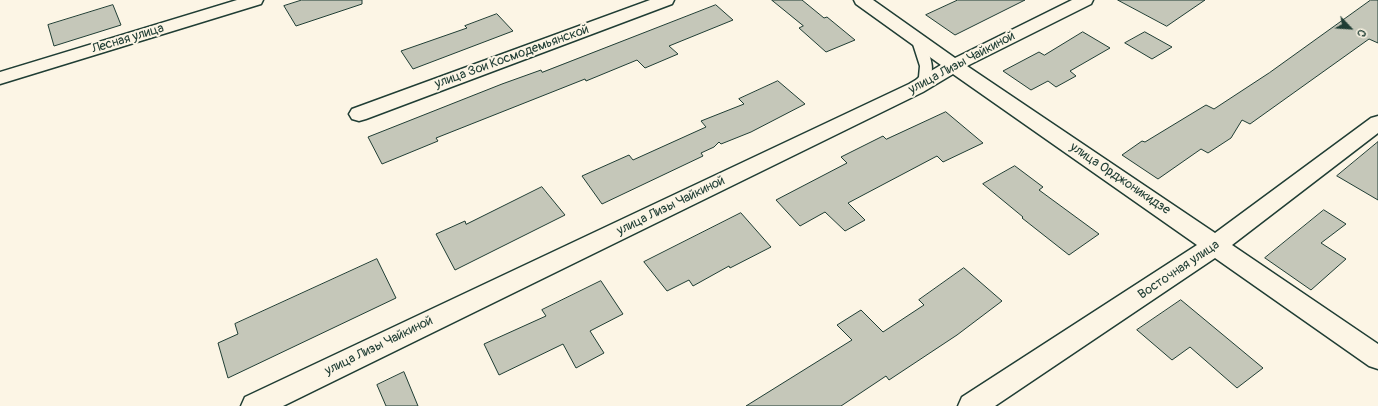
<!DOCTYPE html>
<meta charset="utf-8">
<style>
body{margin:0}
#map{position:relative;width:1378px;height:406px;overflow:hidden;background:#fcf5e5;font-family:Pangolin,sans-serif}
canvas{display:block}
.north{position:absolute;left:1330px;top:8px;width:40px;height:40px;-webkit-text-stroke:3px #fcf5e5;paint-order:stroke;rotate:115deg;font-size:11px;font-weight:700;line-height:16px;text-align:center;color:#1f3d34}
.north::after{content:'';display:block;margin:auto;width:14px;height:18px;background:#1f3d34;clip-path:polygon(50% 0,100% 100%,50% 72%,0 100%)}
</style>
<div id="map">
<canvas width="1378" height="406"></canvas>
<div class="north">С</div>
</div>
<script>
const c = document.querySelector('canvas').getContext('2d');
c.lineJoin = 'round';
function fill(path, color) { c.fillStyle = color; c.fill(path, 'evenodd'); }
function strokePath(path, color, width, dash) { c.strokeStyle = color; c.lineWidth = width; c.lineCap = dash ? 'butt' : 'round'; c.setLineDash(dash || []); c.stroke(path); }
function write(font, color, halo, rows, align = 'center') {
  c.font = font + ' Pangolin,sans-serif'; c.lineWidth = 4; c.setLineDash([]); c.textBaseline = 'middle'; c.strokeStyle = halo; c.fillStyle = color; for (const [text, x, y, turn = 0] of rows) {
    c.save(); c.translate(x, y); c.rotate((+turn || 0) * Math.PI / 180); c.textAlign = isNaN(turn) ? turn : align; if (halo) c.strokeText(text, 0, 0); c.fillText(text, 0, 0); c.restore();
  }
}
const building = new Path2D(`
 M302 0H362V4L296 26 284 6Z
 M772 0H802L824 18 827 17 855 40 826 52 799 28 803 26Z
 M958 0H1025L955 35 926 15Z
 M1118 0H1205L1167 26Z
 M1371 0H1378V43L1369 39 1250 124 1242 120 1231 138 1208 153 1201 149 1158 179 1122 155 1142 141 1145 142 1206 105 1214 109 1269 73Z
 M113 5 121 25 54 46 48 25Z
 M716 5 733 20 669 46 678 54 645 68 637 60 586 81 585 79 436 138 438 141 382 164 368 137 502 84 541 70 542 72Z
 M497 14 513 31 413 69 401 51 467 28 465 26Z
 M1083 32 1110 48 1070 71 1076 76 1056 87 1048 81 1031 90 1003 71 1039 52 1044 55Z
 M1145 32 1172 47 1152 59 1125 43Z
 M778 81 805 104 751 132 721 144 719 142 714 147 701 153 703 156 602 204 582 176 629 155 633 160 706 127 701 121 744 104 739 99Z
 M946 112 983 143 943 162 937 156 848 203 865 220 845 231 825 212 800 226 776 200 847 163 841 157 883 136 886 139Z
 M1378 142V200L1337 176Z
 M1015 166 1043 187 1039 190 1099 234 1069 255 1022 218 1023 217 983 184Z
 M542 187 565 215 455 270 436 234 465 221 466 224Z
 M1324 210 1346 224 1321 243 1346 259 1311 290 1265 258Z
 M741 213 771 247 730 268 729 266 693 286 689 280 667 291 644 262Z
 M377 259 396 298 228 378 218 343 238 334 235 324Z
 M964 268 1002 301 957 335 889 380 886 376 841 406H746L852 340 837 325 861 310 883 332 924 305 919 300Z
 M601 281 623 314 590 331 604 353 576 368 563 344 499 375 484 344 546 316 542 310Z
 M1181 300 1263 368 1237 388 1190 347 1172 360 1137 330Z
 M404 372 418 406H386L377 385Z`);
fill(building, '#c5c7b9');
strokePath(building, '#1f3d34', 1);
const lane = new Path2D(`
 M918 37 922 38 924 41C930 57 938 71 925 86 921 91 918 93 911 91L909 88 919 77 920 66 912 41 914 38Z`);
const street = new Path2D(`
 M237 0H263L261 4 0 84V72Z
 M650 0H674L672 4 366 119 359 121 352 119 349 114 352 109Z
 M854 0H873L955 58 1072 0H1093L1091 4 967 66 1215 233 1371 118 1378 116V133L1232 245 1378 344V369L1369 366 1215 258 995 406H958L962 397 1197 245 953 74 923 92 283 406H241L245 397 909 84 941 65 856 4Z`);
strokePath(lane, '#1f3d34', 3);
strokePath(street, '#1f3d34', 3);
fill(lane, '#fcf5e5');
fill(street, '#fcf5e5');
write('13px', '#1f3d34', '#fcf5e5', [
 ["Лесная улица",128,39,-17],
 ["улица Зои Космодемьянской",512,57,-20],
 ["улица Лизы Чайкиной",962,63,-28],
 ["улица Орджоникидзе",1120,179,34],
 ["улица Лизы Чайкиной",671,206,-26],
 ["Восточная улица",1179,270,-34],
 ["улица Лизы Чайкиной",379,346,-26]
]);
</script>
